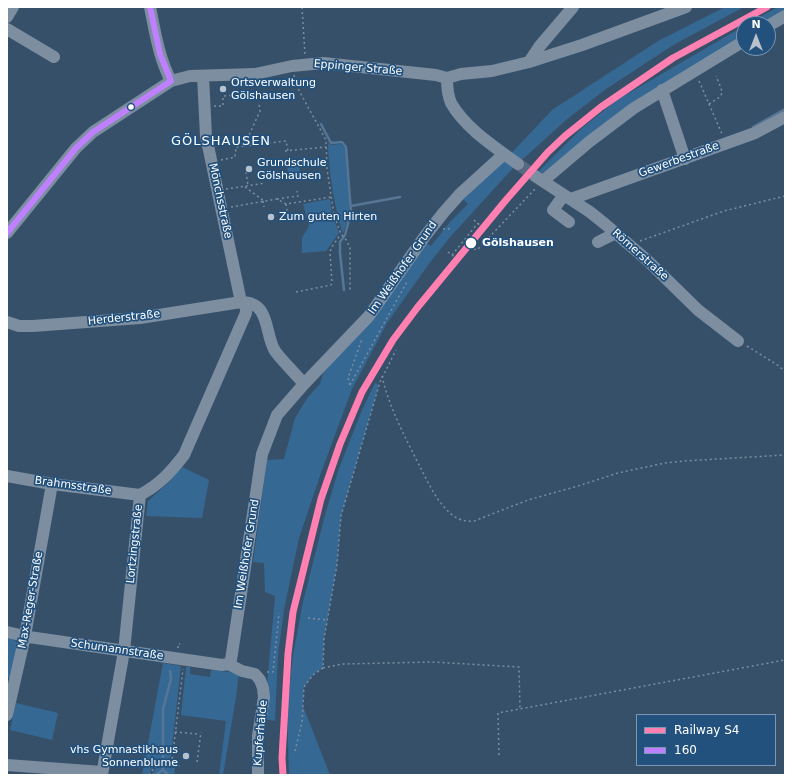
<!DOCTYPE html>
<meta charset="utf-8">
<style>
body{margin:0}
#map{position:relative;width:792px;height:782px;overflow:hidden;background:#375069;font-family:"DejaVu Sans",sans-serif}
canvas{display:block}
.frame{position:absolute;inset:0;border:8px solid #fff;pointer-events:none}
.legend{position:absolute;left:636px;top:714px;width:140px;height:52px;box-sizing:border-box;background:#23517d;border:1px solid #7b97b1;margin:0;padding:5px 7px;list-style:none;font-size:12px;color:#fff}
.legend li{display:flex;align-items:center;gap:8px;height:20px}
.legend b{width:20px;border:1px solid #7b97b1}
.north{position:absolute;left:736px;top:16px;width:40px;height:40px;box-sizing:border-box;background:#23517d;border:1px solid #7b97b1;border-radius:50%;rotate:0deg;font-size:11px;font-weight:700;line-height:16px;text-align:center;color:#fff}
.north::after{content:'';display:block;margin:auto;width:14px;height:18px;background:#b9c2ca;clip-path:polygon(50% 0,100% 100%,50% 72%,0 100%)}
</style>
<div id="map">
<canvas width="792" height="782"></canvas>
<div class="frame"></div>
<ul class="legend">
<li><b style="height:5px;background:#ff80b1"></b>Railway S4</li>
<li><b style="height:5px;background:#bf80ff"></b>160</li>
</ul>
<div class="north">N</div>
</div>
<script>
const c = document.querySelector('canvas').getContext('2d');
c.lineJoin = 'round';
function fill(path, color) { c.fillStyle = color; c.fill(path, 'evenodd'); }
function strokePath(path, color, width, dash) { c.strokeStyle = color; c.lineWidth = width; c.lineCap = dash ? 'butt' : 'round'; c.setLineDash(dash || []); c.stroke(path); }
function write(font, color, halo, rows, align = 'center') {
  c.font = font + ' "DejaVu Sans",sans-serif'; c.lineWidth = 3.5; c.setLineDash([]); c.textBaseline = 'middle'; c.strokeStyle = halo; c.fillStyle = color; for (const [text, x, y, turn = 0] of rows) {
    c.save(); c.translate(x, y); c.rotate((+turn || 0) * Math.PI / 180); c.textAlign = isNaN(turn) ? turn : align; if (halo) c.strokeText(text, 0, 0); c.fillText(text, 0, 0); c.restore();
  }
}
fill(new Path2D(`
 M725 7H744L675 44 606 89 566 120 513 168 452 235 431 261 387 323 352 389 322 470 299 538 284 610 278 654 275 721 264 719 275 596 265 592 264 563 253 562 267 460 284 459 295 418 308 397 320 384 324 370 425 242 431 246 450 222 468 204 463 199 504 161 552 110 658 41Z
 M778 7H785V19L768 24H747Z
 M744 26V42L543 173 538 172 582 128 617 100Z
 M328 143 331 145 341 144 345 148 350 212 343 234C334 205 329 174 328 143Z
 M299 165 300 170 296 176 289 177 287 167Z
 M330 199 332 215 339 233 326 251 302 253V238L309 226 303 204Z
 M375 383 379 385 341 516 337 565 324 639 323 668 313 675 304 687 303 706 330 775H289L287 711 293 655 303 602 325 515 338 471 362 410Z
 M182 467 209 480 202 518 146 516 148 501 168 483Z
 M7 637 16 641 18 645 10 678 7 677Z
 M163 663 181 666 171 756 168 761C156 764 154 765 148 775H142Z
 M186 667H190V674L210 677 211 670 239 673 236 697 223 775H219L226 721 181 715Z
 M16 703 58 713 52 740 10 730Z
 M168 764V767L175 768 174 775H151L157 767Z`), '#366894');
strokePath(new Path2D(`
 M321 124 331 143 342 142 346 147 351 212 345 235 340 242V253L344 290
 M753 127 785 109
 M351 206 400 197
 M163 770 169 775
 M156 775 163 770V709L171 679 170 671`), '#557696', 2.5);
strokePath(new Path2D(`
 M518 164 535 176`), '#556a80', 12, [12, 6]);
strokePath(new Path2D(`
 M302 7 305 55
 M294 75 296 85 326 140 327 169 334 215 341 234 347 241 350 248V292
 M699 81 722 134
 M709 104 720 97 722 93 721 88 716 76
 M214 106H223V96L237 95V90
 M244 146 286 141 288 151
 M285 151 326 147
 M221 160 235 157 236 147 244 146 260 111 259 103
 M246 172 248 186
 M245 187 264 201
 M226 189 265 183
 M277 199 298 196 297 191
 M263 201 264 207
 M286 204 288 217
 M231 207 277 199 286 204 331 197
 M474 220 482 227
 M443 229H449L448 225
 M640 241 724 211 785 196
 M474 249 477 250 535 189
 M448 252 456 258
 M452 255 478 223
 M296 292 331 285 332 283 330 253 331 248 341 234
 M747 346 779 366 785 372
 M382 376C389 407 404 435 418 463 427 480 435 499 449 512 456 519 464 522 474 521L528 500 578 486 618 473 665 463 684 461 785 455
 M350 385 408 280
 M350 385 348 378 362 339
 M308 618 327 620
 M178 648V644H180
 M323 668 342 664 432 662 519 667 520 709
 M267 672H273L279 613
 M175 732 199 734
 M295 751 302 722 304 687 313 675 323 668 324 639 337 565 341 516 380 382 396 350
 M499 755 498 713 785 660
 M170 761 172 765 182 766
 M197 762 201 732
 M149 775C158 761 161 768 172 761L183 669`), '#7c8ea0', 1.5, [2, 3]);
strokePath(new Path2D(`
 M150 7C155 32 159 58 171 81
 M7 17 13 7
 M768 26 785 16
 M7 29 54 57
 M529 62 539 47 573 7
 M203 76 206 136 241 302
 M447 78C447 86 448 96 451 103 466 129 495 147 518 164
 M662 90 685 159
 M535 176 590 212 605 224 647 260 698 310 738 341
 M543 181 589 142 634 108 744 41
 M564 195 553 210 569 222
 M571 199 755 133 785 117
 M7 233 76 148 93 132 171 81 190 76 255 74 292 66 323 63 436 75 447 78 461 74 492 71 529 62 582 45 686 7
 M598 242 616 233
 M7 322 19 326H33L140 318 241 302C271 302 264 333 275 351 283 362 295 373 304 384
 M7 476 52 484 140 495
 M7 632 29 637 222 665 228 664
 M228 664 231 660 262 454 277 415 304 384 369 316 425 236 444 212 460 194 504 154
 M228 664 242 671 255 674 260 680 263 688 264 697 258 736V775
 M7 715 25 636 52 484
 M7 765 102 772
 M102 775 124 651 140 495C160 484 170 473 184 455L246 313V307L241 302`), '#7c8ea0', 12);
strokePath(new Path2D(`
 M7 233 76 148 93 132 171 81 160 54 150 7`), '#bf80ff', 6);
strokePath(new Path2D(`
 M283 775 282 758 288 654 293 612 321 499 340 444 362 392 393 340 417 308 506 200 548 152 565 136 601 107 673 58 767 7`), '#ff80b1', 7);
for (const [x, y, r, color] of [
 [223,89,4,"#b9c2ca"],
 [131,107,3.5,"#fff"],
 [249,169,4,"#b9c2ca"],
 [271,217,4,"#b9c2ca"],
 [471,243,6,"#fff"],
 [186,756,4,"#b9c2ca"]
]) { const dot = new Path2D(); dot.arc(x, y, r, 0, 2 * Math.PI); c.fillStyle = color; c.fill(dot); strokePath(dot, '#23517d', 1.5); }
write('11px', '#fff', '#23517d', [
 ["Eppinger Straße",358,68,5],
 ["Gewerbestraße",679,160,-20],
 ["Mönchsstraße",220,201,78],
 ["Römerstraße",640,255,42],
 ["Im Weißhofer Grund",403,268,-55],
 ["Herderstraße",124,318,-6],
 ["Brahmsstraße",73,486,8],
 ["Lortzingstraße",135,544,-84],
 ["Im Weißhofer Grund",247,554,-81],
 ["Max-Reger-Straße",31,600,-80],
 ["Schumannstraße",117,650,8],
 ["Kupferhälde",261,733,-85]
]);
write('11px', '#fff', '#23517d', [
 ["Ortsverwaltung",231,83],
 ["Gölshausen",231,96],
 ["Grundschule",257,163],
 ["Gölshausen",257,176],
 ["Zum guten Hirten",279,217],
 ["vhs Gymnastikhaus",178,750,"right"],
 ["Sonnenblume",178,763,"right"]
], 'left');
write('bold 11px', '#fff', '#23517d', [
 ["Gölshausen",482,243]
], 'left');
c.letterSpacing = '1px';
write('13px', '#fff', '#23517d', [
 ["GÖLSHAUSEN",221,142]
]);
c.letterSpacing = '0px';
</script>
